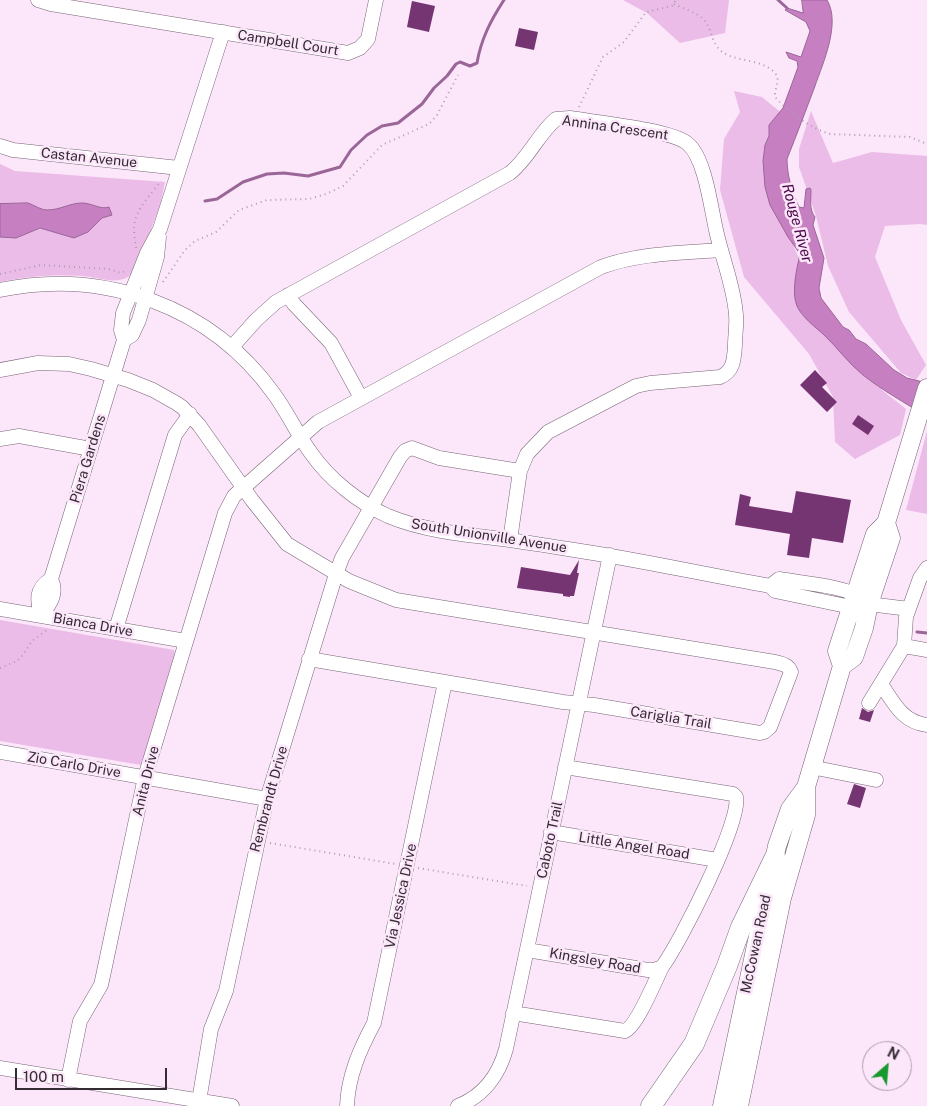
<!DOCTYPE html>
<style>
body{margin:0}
#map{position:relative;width:927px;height:1106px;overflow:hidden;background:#fce6fa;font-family:"Public Sans",sans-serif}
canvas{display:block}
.north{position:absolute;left:862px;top:1041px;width:50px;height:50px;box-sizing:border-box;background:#fce6fa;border:1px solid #ac9baa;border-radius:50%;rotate:27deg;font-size:14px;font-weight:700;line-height:20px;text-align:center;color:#342b33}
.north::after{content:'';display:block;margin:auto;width:18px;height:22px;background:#18992d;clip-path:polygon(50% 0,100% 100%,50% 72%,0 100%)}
.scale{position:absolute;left:15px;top:1068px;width:152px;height:22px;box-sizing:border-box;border:2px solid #342b33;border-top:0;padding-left:6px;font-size:15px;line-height:18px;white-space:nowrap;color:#342b33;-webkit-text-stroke:4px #fce6fa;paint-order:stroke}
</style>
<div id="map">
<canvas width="927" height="1106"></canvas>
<div class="north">N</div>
<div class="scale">100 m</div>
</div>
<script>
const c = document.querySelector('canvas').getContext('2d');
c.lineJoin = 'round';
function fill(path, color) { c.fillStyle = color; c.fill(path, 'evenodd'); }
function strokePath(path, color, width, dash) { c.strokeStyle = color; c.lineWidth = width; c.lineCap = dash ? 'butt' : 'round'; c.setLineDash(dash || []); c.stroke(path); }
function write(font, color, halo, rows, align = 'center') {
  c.font = font + ' "Public Sans",sans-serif'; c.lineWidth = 5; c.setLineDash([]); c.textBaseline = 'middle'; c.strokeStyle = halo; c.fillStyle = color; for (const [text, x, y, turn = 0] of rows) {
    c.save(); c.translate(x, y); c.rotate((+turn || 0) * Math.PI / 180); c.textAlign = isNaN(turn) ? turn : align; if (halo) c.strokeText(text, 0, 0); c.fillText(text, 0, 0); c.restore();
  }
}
fill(new Path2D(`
 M623 0H729L725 33 680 43 647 13Z
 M734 91 762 97 784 115 770 144 791 240 803 268 853 351 882 390 906 409 900 435 855 459 835 442 833 397 809 354 744 277 720 190 724 139 740 112Z
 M811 111 833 163 872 152 927 156V225L920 224 885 226 875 257 901 320 926 365 916 380 901 373 849 312 828 266 816 216 799 167V149Z
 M0 164 15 171 165 182 161 202 137 268C132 275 127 279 119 280 107 282 93 276 81 276 53 274 27 277 0 282Z
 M927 431V514L906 510Z
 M0 620 174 650 175 656 141 765 0 741Z`), '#ecbce8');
const water = new Path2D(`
 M802 0H827C841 23 823 63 815 86 806 110 797 134 787 159 787 175 792 192 799 207L804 208 806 189 810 188 811 190C811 199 809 210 815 217L813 225 824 258 819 288 821 298 843 327 849 330 856 339 866 344 894 370 907 378 927 383V417C906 403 883 391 863 375 848 363 837 347 823 334 815 327 801 316 797 306 791 292 797 268 800 254L788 237 770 205 765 187 763 161 765 145 769 136V125L783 108 798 67 797 61 789 58 786 52 801 57 810 31 806 22 785 10 787 8 803 13Z
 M28 203C34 205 41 210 47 210 60 210 70 203 82 203 92 203 100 210 109 207L112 215 102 218 88 232 74 238 40 228 16 238 0 237V204Z`);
fill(water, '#c680c2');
strokePath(water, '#9a6697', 1);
strokePath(new Path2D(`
 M778 0 787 8
 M205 201 217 199 243 182 267 174 284 173 308 176 340 167 351 150 367 135 382 126 398 123 422 104 434 88 447 76 456 64 460 62 470 66 477 63C481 39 491 20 504 0
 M917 632 927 633`), '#9a6697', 3);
fill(new Path2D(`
 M412 1 435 6 429 32 407 27Z
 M519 28 538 32 534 50 515 46Z
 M815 370 827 383 822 387 837 402 827 412 800 385Z
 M858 415 874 426 868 435 852 424Z
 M796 491 851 500 843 543 812 538 809 558 787 555 790 534 735 525 740 494 751 497 749 506 792 513Z
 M579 560 577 573H579L574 596H570V597L563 596V594L517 588 521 567 570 575Z
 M862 708 868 712 874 710 870 722 859 719Z
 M854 784 866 788 860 808 847 804Z`), '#753572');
const minor = new Path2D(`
 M38 0 51 4 348 53 360 48 368 39 376 0
 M0 146 13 150 179 168
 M0 290C104 268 211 306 274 394 288 413 297 434 311 453 329 479 359 503 388 516 422 530 458 534 494 538 519 541 543 545 568 549 636 559 702 574 770 586L775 591 851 607 869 604 909 609
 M288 295 294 304 331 343 361 398
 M124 340 132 335 139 320 157 257 159 237
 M232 347 256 320 276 302 510 173C529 158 538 134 556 119L570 118C594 122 674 130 688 144 705 158 711 208 716 230 722 258 734 286 736 315 737 325 735 335 735 345 734 359 734 371 720 377L650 383 636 386 548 432 527 454 520 471 510 540
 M0 370 38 363 69 364 91 369 128 380 153 390 176 403 182 407 199 425 252 500 287 544 349 581 396 600 775 662C782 664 788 664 791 672L770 727 764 732 760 733 594 705 563 702 309 659
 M0 439 19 436 91 449
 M770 586 779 579C802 583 847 586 863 599
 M0 609 186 641
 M41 616C37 600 35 589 51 579L124 340 121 330 123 313 147 253 160 229 223 32
 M41 616C50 604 58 594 51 579
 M116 629 175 435 190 414
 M904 646 927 650
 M881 684C894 703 902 722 927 725
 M869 703 904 646 906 617 920 578 927 568
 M0 752 267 799
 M811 767 876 780
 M551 832 717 860
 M527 950 648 970H654L662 967C679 945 742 821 736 797L733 794 565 767
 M513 1013 625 1031C637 1026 655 981 662 967
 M0 1068 232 1106
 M68 1080 80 1021 101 985 103 976 145 777 225 513 234 496 318 422 601 267C639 253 681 253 720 250
 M199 1101 211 1029 226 991 267 799 336 574 342 558 400 457 405 451 412 448 439 458 520 471
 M347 1106C348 1076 360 1049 374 1023L445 682
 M458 1106C483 1096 499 1075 506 1049L610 555`);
const major = new Path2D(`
 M842 666 854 657 864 628 869 604 891 538 886 523
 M722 1106 777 846 790 809 806 787
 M739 1106 782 898 806 815V787L842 666 837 651 875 534 886 523 927 388`);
const highway = new Path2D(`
 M651 1106 694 1044 727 966 741 927 775 857`);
strokePath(minor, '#776476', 15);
strokePath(major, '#776476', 19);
strokePath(highway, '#776476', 21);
strokePath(new Path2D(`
 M674 4C682 8 695 12 702 18 713 27 710 45 724 53 739 62 761 59 774 72 782 80 774 88 775 97 790 113 810 128 830 134L910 137 927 144
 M579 107 603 57 624 42 646 12 672 6 676 0
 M136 248C135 241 134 234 134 228 134 211 151 194 161 181
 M0 274 41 265 108 269 121 273 127 270
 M163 282 185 250 195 241 216 232 239 210 267 200 309 199 326 194 343 186 382 145 429 124 437 115 458 75
 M0 668 17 661 23 655 32 641 48 629
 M270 843 396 864
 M418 868 527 886`), '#ae9dac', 2, [1, 4]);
strokePath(minor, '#fff', 14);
strokePath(major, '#fff', 18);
strokePath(highway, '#fff', 20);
write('14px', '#342b33', '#fce6fa', [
 ["Campbell Court",288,43,9],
 ["Annina Crescent",615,128,8],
 ["Castan Avenue",89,158,6],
 ["Piera Gardens",88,459,-73],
 ["South Unionville Avenue",489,536,9],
 ["Bianca Drive",93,625,10],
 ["Cariglia Trail",671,718,9],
 ["Zio Carlo Drive",74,765,10],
 ["Anita Drive",146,781,-76],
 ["Rembrandt Drive",269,799,-75],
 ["Caboto Trail",550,840,-78],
 ["Little Angel Road",634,846,9],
 ["Via Jessica Drive",401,896,-78],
 ["McCowan Road",756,944,-78],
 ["Kingsley Road",595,961,10]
]);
write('italic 15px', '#4a0849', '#fce6fa', [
 ["Rouge River",797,223,75]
]);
</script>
